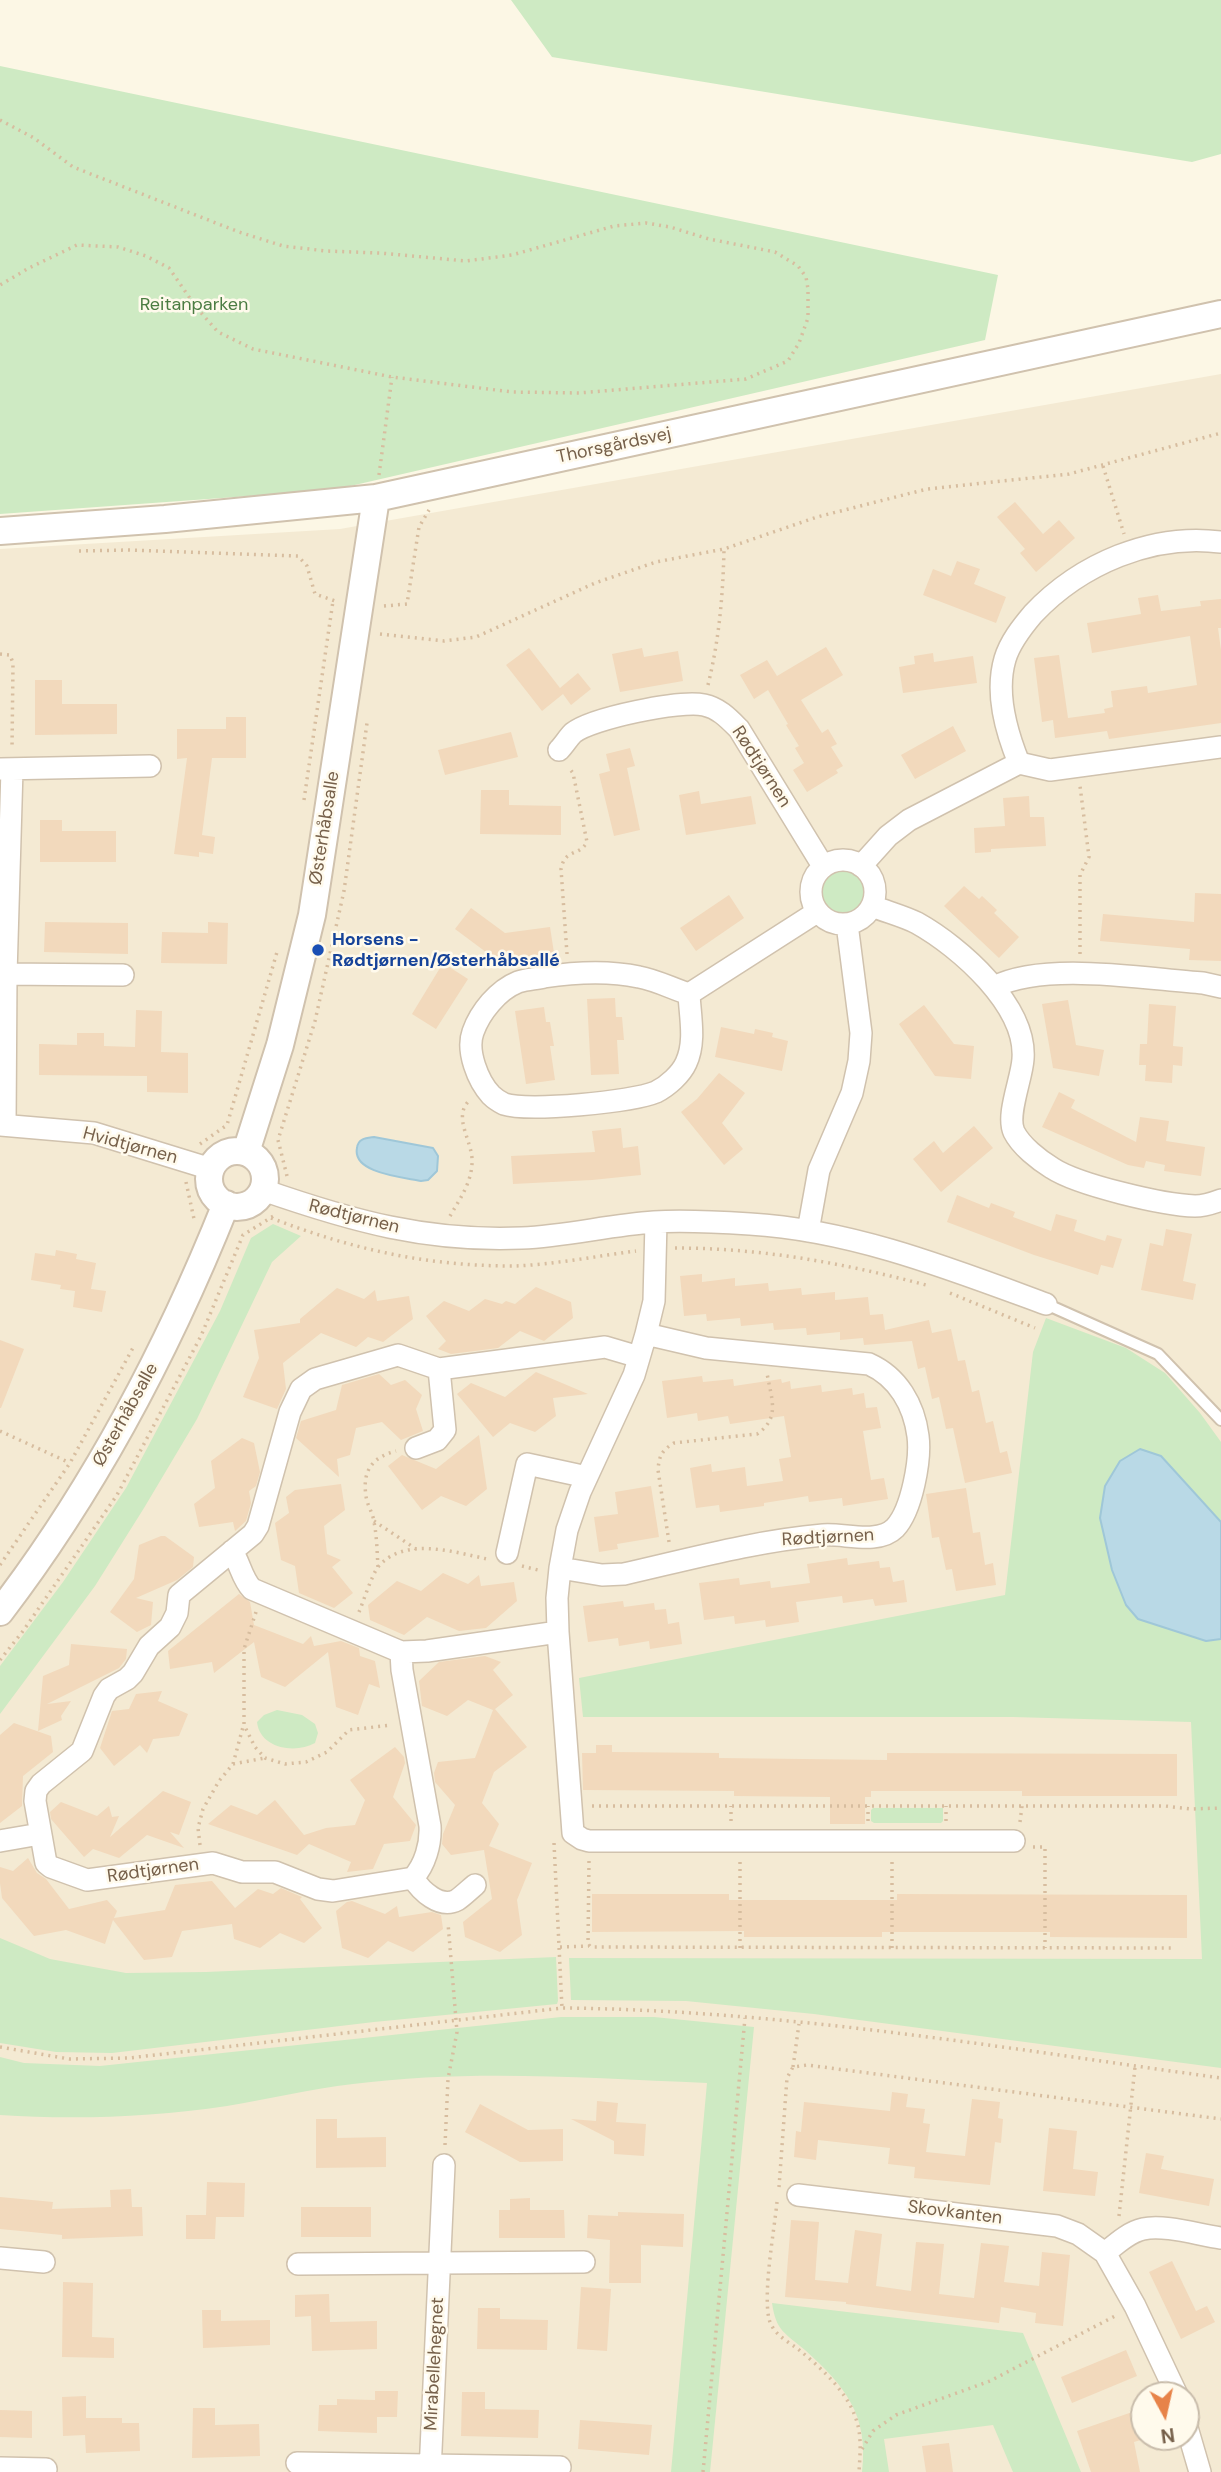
<!DOCTYPE html>
<meta charset="utf-8">
<style>
body{margin:0}
#map{position:relative;width:1221px;height:2472px;overflow:hidden;background:#fcf7e5;font-family:"DM Sans",sans-serif}
canvas{display:block}
.north{position:absolute;left:1130px;top:2381px;width:70px;height:70px;box-sizing:border-box;background:#fffaec;border:2px solid #c8bcab;border-radius:50%;rotate:172deg;font-size:19px;font-weight:700;line-height:28px;text-align:center;color:#76604a}
.north::after{content:'';display:block;margin:auto;width:24px;height:32px;background:#e78349;clip-path:polygon(50% 0,100% 100%,50% 72%,0 100%)}
</style>
<div id="map">
<canvas width="1221" height="2472"></canvas>
<div class="north">N</div>
</div>
<script>
const c = document.querySelector('canvas').getContext('2d');
c.lineJoin = 'round';
function fill(path, color) { c.fillStyle = color; c.fill(path, 'evenodd'); }
function strokePath(path, color, width, dash) { c.strokeStyle = color; c.lineWidth = width; c.lineCap = dash ? 'butt' : 'round'; c.setLineDash(dash || []); c.stroke(path); }
function write(font, color, halo, rows, align = 'center') {
  c.font = font + ' "DM Sans",sans-serif'; c.lineWidth = 5; c.setLineDash([]); c.textBaseline = 'middle'; c.strokeStyle = halo; c.fillStyle = color; for (const [text, x, y, turn = 0] of rows) {
    c.save(); c.translate(x, y); c.rotate((+turn || 0) * Math.PI / 180); c.textAlign = isNaN(turn) ? turn : align; if (halo) c.strokeText(text, 0, 0); c.fillText(text, 0, 0); c.restore();
  }
}
fill(new Path2D(`
 M1221 374V2472H0V549L340 529ZM1144 2395H1186V2437H1144Z`), '#f4ead3');
fill(new Path2D(`
 M511 0H1221V154L1192 162 552 57Z
 M0 66 998 275 985 340 333 490 0 514Z
 M818 893a25 25 0 1 1 50 0a25 25 0 1 1-50 0Z
 M273 1224 301 1236 272 1262 197 1419 144 1508 95 1586 0 1714V1666L63 1582 126 1488 220 1311 251 1238Z
 M1046 1318 1126 1348 1165 1373 1200 1413 1221 1442V1522L1161 1456 1206 1641 1221 1639V2068L814 2014 686 2001 571 2000 569 1958 1202 1959 1191 1722 1013 1717H583L579 1678 1005 1595 1033 1352Z
 M277 1710 302 1715 315 1724 318 1733 315 1743C296 1754 260 1749 257 1722L264 1715Z
 M873 1808H943V1821L941 1823H874L871 1821V1810Z
 M0 1938 50 1959 126 1973 206 1972 556 1957 558 2001 557 2004 374 2022 112 2053 56 2052 0 2043Z
 M561 2017H654L754 2027 710 2472H671L707 2083C589 2078 470 2069 353 2084 311 2089 269 2099 227 2106 152 2117 76 2120 0 2115V2057L24 2063 100 2066Z
 M772 2303 1023 2333 1081 2472H1013L993 2425 884 2439 889 2472H862C869 2415 845 2386 805 2350 785 2333 776 2331 772 2303Z`), '#ceeac3');
const water = new Path2D(`
 M374 1137 433 1148 438 1156 437 1171 428 1180 421 1181C402 1177 352 1173 357 1148 358 1138 367 1138 374 1137Z
 M1140 1449 1161 1456 1221 1522V1639L1206 1641 1138 1619 1126 1605 1112 1570 1100 1518 1105 1486 1120 1461Z`);
fill(water, '#b9d9e6');
strokePath(water, '#9fc7d8', 2);
fill(new Path2D(`
 M1015 502 1043 534 1059 520 1075 538 1036 572 1020 553 1025 549 997 517Z
 M957 561 980 569 974 584 1006 597 996 623 923 595 933 569 951 576Z
 M1158 595 1161 611 1201 606 1200 601 1221 599V628H1218L1221 650V723L1109 739 1107 731 1055 738 1053 720 1042 722 1034 658 1059 655 1068 718 1105 713 1104 709 1113 707 1111 691 1147 686 1148 693 1197 685 1190 636 1092 653 1087 623 1141 614 1138 598Z
 M826 647 843 675 801 700 822 733 828 729 837 744 831 747 843 766 836 770 838 773 807 792 793 770 804 763 795 748 799 746 786 725 788 724 768 690 754 699 740 675 767 660 777 676Z
 M529 648 560 688 578 673 591 689 571 705 563 694 542 711 506 665Z
 M642 648 644 657 678 651 683 681 620 692 612 654Z
 M933 653 934 662 973 656 977 683 903 693 899 667 915 664 914 656Z
 M35 680H62V704H117V734L35 735Z
 M226 717H246V758H212L202 835 215 837 213 854 199 852V857L174 854 187 758 177 759V729H226Z
 M953 726 966 751 915 779 901 755Z
 M511 732 518 757 445 775 438 750Z
 M630 748 635 766 627 768 640 830 614 836 599 774 610 771 606 754Z
 M481 790H509V805L561 806V835L480 834Z
 M699 791 701 804 751 796 756 824 686 835 679 795Z
 M1029 796 1030 817H1044L1046 846 991 849V852L975 853 974 828 1005 826 1003 798Z
 M40 820H62V831H116V862H40Z
 M964 886 979 899 982 896 997 910 994 913 1019 937 999 958 944 906Z
 M1195 893 1221 894V961L1189 960 1190 949 1100 941 1103 914 1194 922Z
 M729 895 744 918 696 951 680 928Z
 M471 908 505 933 550 927 554 953 498 961 455 929Z
 M45 922 128 923V954L44 952Z
 M208 922 228 923 227 964 161 963 162 932 208 933Z
 M443 963 468 979 436 1029 412 1014Z
 M615 998 616 1017H622L624 1040H617L619 1074 591 1075 587 999Z
 M1068 1000 1076 1045 1104 1050 1099 1076 1053 1068 1042 1004Z
 M1149 1004 1176 1006 1173 1046 1183 1047 1182 1066 1173 1065 1172 1083 1145 1081 1146 1065H1139L1140 1044H1147Z
 M924 1005 954 1044 974 1046 971 1079 935 1076 899 1024Z
 M544 1007 546 1022H550L554 1046H550L555 1080 526 1084 515 1011Z
 M136 1010 162 1011 161 1052 188 1053V1093L147 1092V1076L39 1075V1044L77 1045V1033H104V1046L135 1047Z
 M721 1027 754 1034 755 1029 773 1033 772 1037 788 1041 782 1071 715 1057Z
 M719 1073 745 1093 722 1123 743 1149 724 1165 681 1112 697 1099Z
 M1059 1092 1075 1100 1071 1108 1136 1142 1140 1117 1169 1121 1166 1141 1205 1147 1201 1176 1164 1171 1165 1165 1146 1161 1144 1168 1128 1165 1042 1127Z
 M974 1126 993 1148 941 1192 913 1159 934 1141 943 1153Z
 M621 1128 623 1148 638 1146 641 1175 592 1180 513 1184 511 1156 595 1152 592 1131Z
 M957 1195 989 1208 991 1203 1015 1212 1013 1217 1051 1231 1056 1214 1077 1220 1074 1231 1105 1241 1107 1235 1122 1239 1113 1268 1101 1265 1098 1275 1034 1255 947 1222Z
 M1166 1229 1192 1234 1183 1281 1196 1284 1193 1300 1141 1290 1150 1243 1163 1246Z
 M56 1250 77 1254 76 1259 96 1263 91 1289 106 1291 102 1312 73 1307 75 1291 60 1289 61 1285 31 1280 35 1253 55 1256Z
 M702 1274V1282L735 1278V1286L768 1283 769 1291 801 1288 802 1295 835 1292V1300L868 1297 870 1315 883 1314 885 1330 929 1320 932 1333 951 1329 958 1361 965 1360 972 1392 979 1390 986 1423 993 1421 1000 1453 1007 1451 1012 1473 965 1483 953 1428 946 1429 939 1397 932 1399 925 1367 918 1369 912 1341 864 1345 863 1338 840 1340V1332L807 1335 806 1328 774 1330 773 1323 741 1326 740 1318 707 1321 706 1314 684 1316 680 1276Z
 M536 1287 571 1302 573 1318 544 1341 520 1331 498 1348 451 1354 438 1349 446 1341 426 1316 444 1301 469 1311 485 1299 502 1304 506 1301 515 1304Z
 M337 1288 364 1299 375 1290 377 1301 409 1296 413 1319 383 1342 368 1337 356 1347 321 1333 283 1363 286 1389 277 1409 243 1397 259 1358 254 1330 300 1323V1319Z
 M0 1340 24 1349 1 1408H0Z
 M536 1372 588 1394 553 1398 556 1416 535 1432 510 1423 493 1437 457 1394 471 1383 505 1397Z
 M379 1374 391 1385 405 1380 422 1395 416 1409 423 1431 401 1440 382 1422 356 1428 350 1455 337 1459 339 1477 296 1438 301 1421 336 1410 342 1385Z
 M702 1376 703 1382 733 1379 734 1386 781 1379 782 1383 790 1381 791 1389 821 1385 822 1392 852 1388 853 1395 864 1393 866 1408 877 1407 881 1428 863 1431 871 1480 884 1478 888 1499 843 1506 842 1498 809 1502 808 1496 764 1503V1506L720 1512 719 1505 696 1508 690 1468 711 1464 712 1472 745 1467 747 1486 783 1481 779 1459 791 1457 784 1416 730 1424 728 1416 698 1421 697 1413 667 1418 662 1381Z
 M479 1435 487 1489 466 1506 441 1496 422 1510 388 1466 402 1455 436 1469Z
 M242 1438 254 1443 260 1472 256 1486 249 1491 251 1503 246 1521 235 1531 233 1522 199 1527 194 1504 215 1488 211 1461Z
 M341 1484 345 1510 324 1526 327 1554 341 1560 332 1567 353 1593 334 1608 299 1593 295 1566 281 1560 275 1523 289 1513 286 1497 295 1490Z
 M651 1486 659 1537 617 1544 618 1549 599 1552 594 1517 618 1514 615 1492Z
 M966 1488 973 1533 980 1532 985 1565 993 1563 996 1585 956 1591 952 1569 946 1570 939 1537 932 1538 926 1494Z
 M161 1536H165L194 1557 193 1567 177 1580 136 1598 153 1602 151 1625 137 1632 110 1612 134 1579 139 1545Z
 M847 1558 848 1565 879 1561 880 1568 890 1567 893 1582 904 1580 907 1602 875 1606 873 1599 843 1603 842 1596 796 1602 799 1622 766 1627 765 1620 735 1624 734 1616 704 1620 699 1583 739 1578 740 1585 770 1581 771 1588 810 1583 807 1564Z
 M443 1573 468 1584 479 1575 481 1586 514 1582 517 1601 486 1628 459 1631 427 1617 404 1635 370 1620 368 1605 397 1581 421 1591Z
 M239 1594 250 1602 254 1625 303 1644 311 1636 314 1646 341 1641 359 1648 360 1656 375 1661 380 1688 369 1684 358 1715 336 1707 328 1652 285 1687 261 1677 254 1642 214 1673 212 1662 170 1669 168 1651Z
 M623 1601 624 1607 654 1603 655 1610 666 1609 668 1624 679 1622 682 1644 650 1649 649 1641 619 1646 618 1638 588 1642 583 1606Z
 M71 1644 127 1649 126 1659 119 1668 47 1704 71 1701 61 1716 62 1720 38 1731 43 1676 69 1665Z
 M485 1656 501 1662 493 1670 513 1695 495 1709 527 1747 494 1772 482 1803 499 1824 489 1846 532 1863 517 1900 522 1935 500 1952 465 1937 463 1922 492 1899 484 1850 451 1855 442 1844 443 1834 455 1805 435 1782 434 1773 438 1762 475 1758 493 1710 468 1700 447 1716 422 1706 419 1681 439 1662Z
 M162 1691 158 1701 188 1714 179 1736 153 1739 147 1753 140 1745 114 1766 100 1748 112 1711 129 1709 136 1694Z
 M14 1723 51 1736 53 1752 23 1776 22 1806 0 1823V1735Z
 M596 1745H612V1752L719 1753V1758L887 1760V1753L1177 1754V1796H1022V1791H871V1797H865V1824H830V1797L734 1796V1791L583 1790 582 1753H596Z
 M395 1747 404 1757 405 1763 393 1797 416 1825 410 1841 384 1844 373 1869 347 1872 351 1862 309 1844 297 1855 208 1824 231 1805 257 1815 275 1800 304 1835 326 1828 355 1825 365 1800 350 1780Z
 M163 1791 191 1802 179 1835 170 1832 184 1848 147 1835 119 1858 93 1849 84 1857 51 1819 50 1812 61 1802 97 1816 109 1806 112 1817 119 1816 110 1837Z
 M28 1858 37 1873 46 1879 69 1909 107 1900 117 1911 114 1918 165 1910 175 1885 212 1881 235 1908 258 1889 273 1894 281 1888 302 1897 300 1899 322 1928 304 1943 280 1933 260 1948 234 1939 232 1924 182 1931 172 1957 144 1960 113 1920 105 1944 66 1930 34 1936 2 1898 0 1883V1867L13 1871Z
 M592 1894H729V1900H897V1894L1187 1895V1938L1050 1937V1932H882V1937H744V1931L592 1932Z
 M352 1901 385 1914 397 1906 399 1917 432 1912 441 1915 443 1929 413 1952 388 1941 368 1958 342 1948 336 1911 347 1902Z
 M892 2092 908 2094 906 2107 925 2109 923 2123 930 2124 926 2152 965 2156 972 2099 1000 2102 998 2118 1003 2119 1001 2143 995 2142 990 2185 914 2178 915 2167 888 2164 890 2148 818 2140 816 2160 794 2157 796 2131 801 2132 804 2102 890 2111Z
 M597 2101 618 2103 616 2122 646 2124 644 2156 614 2154V2141L571 2119 596 2121Z
 M480 2104 528 2130 563 2129V2161L520 2162 465 2132Z
 M316 2119H337V2138L386 2137V2167L316 2168Z
 M1049 2128 1077 2131 1073 2169 1098 2172 1095 2196 1043 2191Z
 M1146 2153 1164 2156 1161 2169 1214 2179 1209 2206 1139 2193Z
 M207 2182 245 2183 244 2217H216L215 2239H186V2215H206Z
 M131 2189 132 2207H142L143 2236 62 2239V2235L0 2229V2197L53 2202 52 2209 111 2207 110 2190Z
 M530 2198V2210H564L565 2238H499V2210H510V2199Z
 M301 2207H371V2237H301Z
 M618 2212 684 2214 683 2247 641 2245V2283H609L610 2240 587 2238 588 2215 618 2216Z
 M791 2220 819 2222 815 2280 848 2283 855 2230 882 2234 876 2286 911 2291 916 2242 944 2244 939 2294 974 2298 981 2243 1009 2246 1004 2282 1039 2286 1042 2252 1070 2255 1063 2326 1035 2323 1036 2313 1001 2307 999 2323 846 2304V2302L785 2297Z
 M1172 2261 1196 2311 1207 2306 1215 2322 1181 2339 1149 2272Z
 M63 2282 93 2283 92 2337 114 2338V2358L62 2357Z
 M581 2287 611 2289 607 2351 577 2349Z
 M329 2294 330 2322 377 2321V2349L312 2351 311 2316 295 2317V2295Z
 M478 2308H500V2319L548 2320 547 2350 477 2349Z
 M202 2310H221V2321L270 2320V2345L203 2348Z
 M1126 2350 1137 2376 1072 2403 1061 2377Z
 M375 2391H398L397 2417H377V2433L318 2431 319 2405H337V2399L375 2400Z
 M462 2392H485V2409L539 2410 538 2438 461 2436Z
 M86 2396V2418H122V2423H139L140 2451 86 2453 85 2435 63 2436 62 2397Z
 M193 2408H215V2425L259 2424 260 2456 192 2458Z
 M1144 2408V2439L1134 2442 1140 2472H1091L1077 2431Z
 M0 2410 32 2411V2438L0 2437Z
 M580 2420 652 2425 649 2455 578 2449Z
 M949 2443 953 2472H926L922 2446Z`), '#f2d9bc');
const service = new Path2D(`
 M1046 1304 1158 1354 1221 1420`);
const minor = new Path2D(`
 M559 750C564 745 568 738 573 733 592 718 680 700 704 705 719 708 729 719 739 729L823 866
 M1019 763C1006 731 995 693 1005 659 1010 642 1022 627 1033 614 1080 564 1152 533 1221 542
 M0 769 150 766
 M811 892a32 32 0 1 1 64 0a32 32 0 1 1-64 0Z
 M861 866 888 836 909 820 1019 763 1050 770 1221 747
 M872 906C887 912 903 916 917 923 960 947 1027 1006 1023 1059 1022 1078 1006 1115 1014 1132 1021 1146 1039 1160 1052 1168 1078 1185 1163 1205 1195 1206 1204 1206 1213 1203 1221 1200
 M0 974 123 975
 M994 987C1045 961 1145 979 1203 983L1221 987
 M689 994C673 989 656 980 639 977 607 970 576 972 544 977 536 979 526 979 518 982 498 990 480 1012 473 1032 466 1051 478 1081 491 1095 495 1099 500 1102 504 1104 528 1112 632 1102 656 1092 668 1086 681 1074 686 1063 696 1042 690 1016 689 994L817 912
 M0 1125 94 1133 211 1169
 M5 1125 6 975 12 769
 M263 1190C352 1221 427 1242 522 1238 566 1236 610 1225 654 1222 685 1220 719 1222 750 1224 852 1230 951 1269 1046 1304
 M656 1222 654 1301 646 1334 634 1375 580 1492 567 1530 560 1568 557 1598 558 1632 573 1833 582 1839 589 1841H1014
 M808 1231 819 1170 852 1093 859 1061 861 1033 847 924
 M416 1448 437 1440 445 1430 439 1369
 M232 1551C240 1563 242 1579 252 1589L401 1652 427 1651 558 1632
 M507 1553 527 1464 587 1477
 M560 1568 602 1575 624 1574C690 1559 755 1541 823 1535 844 1533 878 1545 895 1528 912 1510 921 1459 918 1436 914 1405 898 1377 869 1364L706 1348 646 1334
 M401 1652 402 1670 430 1826C431 1844 425 1865 413 1878L333 1891 318 1889 275 1872H242L213 1863 87 1880 51 1867 46 1863 35 1801 36 1791 41 1784 82 1751 104 1696 109 1689 127 1679 133 1673 149 1646 170 1627 177 1613 179 1595 253 1534 258 1526 290 1412 301 1389 315 1379 398 1355 439 1369 605 1347 639 1357
 M0 1841 40 1834
 M413 1878C421 1891 440 1909 457 1900 463 1896 469 1890 475 1885
 M798 2195 1057 2226 1078 2234 1105 2253C1116 2244 1129 2232 1143 2229 1164 2224 1199 2235 1221 2238
 M1105 2253 1135 2306 1177 2395
 M0 2258 44 2262
 M298 2264 584 2262
 M1186 2424 1200 2472
 M297 2463 560 2467
 M0 2468 46 2469
 M430 2472 444 2165`);
const tertiary = new Path2D(`
 M0 531 165 519 376 498 1221 314
 M209 1179a28 28 0 1 1 56 0a28 28 0 1 1-56 0Z
 M246 1152 280 1045 312 915 376 498
 M0 1612C95 1488 168 1349 226 1204`);
strokePath(service, '#d0c2ae', 14);
strokePath(minor, '#d0c2ae', 24);
strokePath(tertiary, '#d0c2ae', 30);
strokePath(new Path2D(`
 M0 120 34 138 73 167 239 232 283 246 326 251 380 253 466 261 512 255 614 226 646 223 670 227 709 239 775 252 798 266 806 277 808 289V318L799 343 788 361 746 379 579 393 512 392 392 377 253 349 218 332 196 307 169 268 146 256 118 247 77 245 29 268 0 285
 M1103 466 1124 534
 M379 475 392 377
 M79 551 128 550 298 556 307 566 315 594 338 602
 M384 606 407 604 419 527 429 510
 M380 634 444 641 476 637 595 583 656 562 724 549 817 517 927 489 1069 474 1221 433
 M0 654 10 655 13 663 12 749
 M708 685C719 640 723 596 724 549
 M304 800 333 601
 M567 954 561 869C565 848 579 857 587 842L573 773 569 768
 M1080 954V875L1089 857 1080 786
 M200 1144 227 1125 277 952
 M287 1176 278 1140 315 1021 344 891 367 723
 M186 1182 194 1219
 M450 1216C460 1199 471 1183 472 1164 474 1142 451 1117 470 1100
 M271 1218C352 1249 425 1266 513 1266 551 1265 597 1256 636 1251
 M675 1248C761 1248 843 1263 926 1285
 M950 1293 1035 1328
 M0 1431 70 1463
 M374 1521 416 1549
 M669 1542 658 1470C659 1456 662 1450 674 1443L757 1434C781 1418 771 1398 767 1373
 M0 1565 70 1463 134 1346
 M522 1566 538 1570
 M378 1567C377 1552 377 1537 374 1522 373 1513 367 1505 366 1496 362 1470 373 1457 396 1451
 M256 1612 244 1649V1725L255 1747 265 1758 285 1764 306 1762 327 1752 349 1730 391 1725
 M359 1612C364 1600 371 1577 378 1567 404 1536 454 1552 487 1559
 M0 1660 23 1631 117 1495 201 1336 243 1235 275 1215
 M233 1764 265 1758
 M592 1806H1165L1191 1809 1221 1808
 M731 1821V1806
 M868 1821V1806
 M946 1821V1806
 M1020 1822 1022 1806
 M554 1843 562 2008
 M200 1845 198 1828 203 1809 219 1781 233 1764 243 1727
 M1033 1847H1045V1948
 M589 1861 588 1944 591 1947 1173 1948
 M560 1947 589 1946
 M740 1948V1862
 M892 1948V1862
 M0 2047 69 2059 129 2058 562 2008C783 2010 1003 2048 1221 2078
 M793 2067 799 2024
 M445 2145 448 2079 457 2032 448 1923
 M779 2187 787 2078 793 2067 807 2065 1221 2119
 M777 2202C774 2232 763 2292 769 2319 773 2334 787 2341 798 2349 820 2367 847 2391 856 2419 862 2435 860 2455 859 2472
 M1119 2216 1135 2067
 M862 2449 873 2431 896 2415 990 2381 1117 2315
 M703 2472 745 2018`), '#d7bd9f', 3.5, [2, 5]);
strokePath(service, '#fff', 10);
strokePath(minor, '#fff', 21);
strokePath(tertiary, '#fff', 26);
for (const [x, y, r, color] of [
 [318,950,7,"#1a4fb4"]
]) { const dot = new Path2D(); dot.arc(x, y, r, 0, 2 * Math.PI); c.fillStyle = color; c.fill(dot); strokePath(dot, '#fffaec', 2.5); }
write('18px', '#4b7c42', '#fffaec', [
 ["Reitanparken",194,305]
]);
write('18px', '#76604a', '#fffaec', [
 ["Thorsgårdsvej",614,446,-12],
 ["Rødtjørnen",761,767,57],
 ["Østerhåbsalle",325,828,-81],
 ["Hvidtjørnen",130,1146,15],
 ["Rødtjørnen",354,1217,14],
 ["Østerhåbsalle",126,1415,-61],
 ["Rødtjørnen",828,1538,-3],
 ["Rødtjørnen",153,1871,-8],
 ["Skovkanten",955,2213,7],
 ["Mirabellehegnet",435,2364,-87]
]);
write('bold 18px', '#164399', '#fffaec', [
 ["Horsens -",332,940],
 ["Rødtjørnen/Østerhåbsallé",332,961]
], 'left');
</script>
